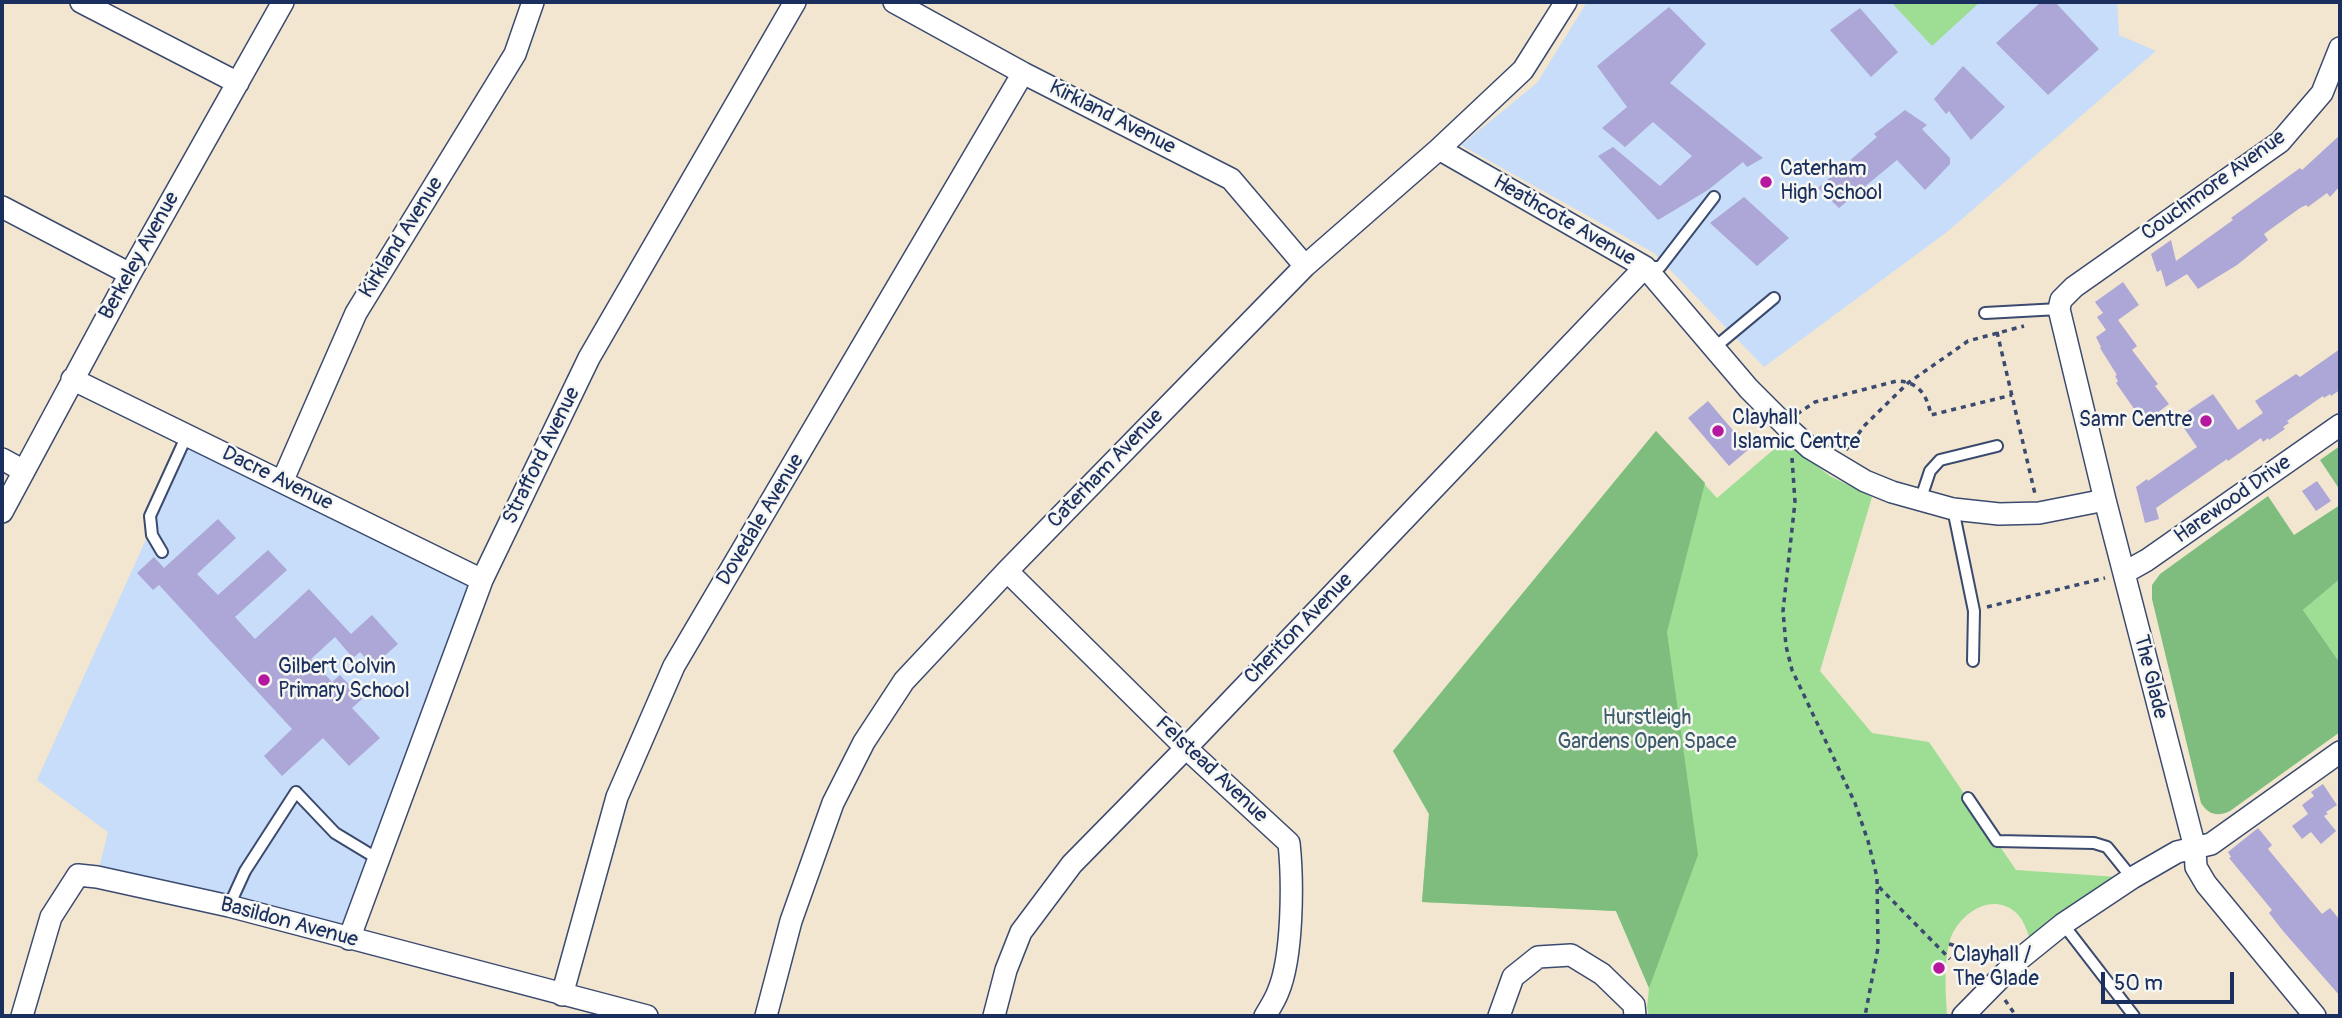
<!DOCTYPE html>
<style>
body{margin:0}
#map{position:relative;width:2342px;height:1018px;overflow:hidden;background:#f2e6d0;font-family:Pangolin,sans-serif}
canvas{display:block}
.frame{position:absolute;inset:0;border:4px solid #1b2f5e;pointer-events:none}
.scale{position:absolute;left:2101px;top:972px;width:133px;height:32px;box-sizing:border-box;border:4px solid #1b2f5e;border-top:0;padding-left:9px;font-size:21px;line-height:24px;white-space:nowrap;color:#1b2f5e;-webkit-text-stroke:5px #f6f6f2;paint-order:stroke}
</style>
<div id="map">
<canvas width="2342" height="1018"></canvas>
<div class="frame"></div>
<div class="scale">50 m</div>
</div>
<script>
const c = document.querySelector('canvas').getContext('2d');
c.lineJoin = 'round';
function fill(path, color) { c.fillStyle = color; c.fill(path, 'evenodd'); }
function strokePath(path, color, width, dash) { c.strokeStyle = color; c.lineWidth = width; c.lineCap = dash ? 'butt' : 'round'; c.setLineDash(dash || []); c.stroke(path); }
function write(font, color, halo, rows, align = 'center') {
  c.font = font + ' Pangolin,sans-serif'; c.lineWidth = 5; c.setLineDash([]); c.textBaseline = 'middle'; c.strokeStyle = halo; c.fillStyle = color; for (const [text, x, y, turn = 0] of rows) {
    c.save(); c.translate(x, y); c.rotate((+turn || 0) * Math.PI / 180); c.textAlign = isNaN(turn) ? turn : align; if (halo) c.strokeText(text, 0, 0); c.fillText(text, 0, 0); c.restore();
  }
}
fill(new Path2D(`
 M1587 2H2117L2119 35 2156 51 1947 232 1764 367 1654 253 1461 145 1537 83Z
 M192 438 482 580 349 939 97 877 108 832 37 780Z`), '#c7ddf9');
fill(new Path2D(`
 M1891 2H1980L1932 46Z
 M1656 431 1717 498 1787 438 1808 459 1830 476 1872 497 1820 671 1872 733 1929 742 2016 870 2118 877 2030 939C2026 928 2023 918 2014 911 1990 892 1958 915 1950 940 1943 964 1946 992 1947 1016H1649L1647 1008 1649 988 1616 911 1422 902 1429 814 1393 751Z
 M2340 579V663L2303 610Z`), '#9dde94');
fill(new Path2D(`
 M1656 431 1705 483 1667 632 1698 855 1649 988 1616 911 1422 902 1429 814 1393 751Z
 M2340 446V490L2320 460Z
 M2268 496 2294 535 2340 505V579L2303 610 2340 663V732L2230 811C2217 817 2209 815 2201 803L2152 599V585L2160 574Z`), '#7ebd7e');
fill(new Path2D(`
 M2041 2H2055L2099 49 2048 95 1996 43Z
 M1669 7 1706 44 1670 83 1763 158 1747 167 1743 162 1708 190 1658 220 1598 156 1613 147 1660 186 1692 156 1653 122 1625 147 1602 128 1627 107 1597 66Z
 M1860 8 1898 52 1871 77 1830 30Z
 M1963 66 2005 107 1971 140 1949 111 1946 114 1934 99Z
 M1905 110 1927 125 1922 129 1950 158V164L1925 190 1897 160 1839 208 1818 188 1877 137 1874 134Z
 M2340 135V186L2330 197 2327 193 2308 207 2306 205 2300 208 2264 234 2268 240 2237 265 2198 289 2187 274 2166 287 2161 270 2157 272 2151 254 2171 240 2176 261 2233 220 2231 218 2242 210 2300 168 2302 170Z
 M1744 197 1789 238 1757 266 1710 223Z
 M2123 282 2139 305 2118 320 2137 346 2132 350 2158 384 2155 386 2169 404 2144 423 2116 383 2118 381 2115 376 2117 375 2100 348 2101 347 2096 337 2106 330 2097 317 2103 313 2095 302Z
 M2340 349V390L2331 396 2330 394 2324 398 2323 396 2287 421 2289 423 2283 427 2285 429 2269 440 2268 438 2263 442 2261 438 2228 461 2227 459 2156 508 2159 519 2145 523 2136 487 2147 479 2148 481 2197 447 2177 418 2213 394 2238 430 2263 413 2255 401 2296 374 2300 377Z
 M1708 401 1749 449 1729 466 1688 418Z
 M2317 481 2331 501 2316 511 2302 491Z
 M218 519 236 538 197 574 218 595 268 550 287 570 235 617 255 639 309 589 351 634 372 615 398 644 373 666 360 652 353 658 335 637 311 659 332 682 340 675 362 699 352 708 380 738 349 766 323 738 282 776 264 756 292 729 159 585 153 590 137 573 154 557 164 568Z
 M2323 784 2337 805 2326 812 2328 814 2324 816 2336 831 2321 844 2311 832 2302 839 2292 826 2308 814 2302 805 2314 796 2311 792Z
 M2258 828 2272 845 2268 849 2322 914 2330 908 2340 920V996L2283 931 2269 913 2272 910 2229 858 2231 857 2228 852Z`), '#aca7d6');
const service = new Path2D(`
 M1646 267H1660L1714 197
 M1985 313 2059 309
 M1714 348 1774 298
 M1920 501 1930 471 1940 460 1997 446
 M1953 509 1974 611 1973 661
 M162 552 152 535 150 516 187 435
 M1968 798 1997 841 2094 843 2107 847 2132 878
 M229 906 245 871 296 792 335 833 378 859
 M2063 924 2134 1016`);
const minor = new Path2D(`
 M81 2 238 83
 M894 2 1023 73 1231 179 1305 266
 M1439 149 1645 267 1749 389 1789 429 1810 448 1865 481 1892 492 1953 509 1999 514 2039 513 2105 500
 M2 207 130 274
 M72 379 482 580
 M2 459 24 471
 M282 482 356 313 515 54 533 2
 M2 512 130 274 283 2
 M1007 571 1186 748 1289 843C1293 881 1293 957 1278 992 1275 1000 1270 1008 1265 1016
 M2124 573 2147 560 2340 425
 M349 939 482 580 589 358 795 2
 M562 995 617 797 674 666 1023 73
 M22 1016 51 917 78 875 97 877 229 906 647 1016
 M766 1016 791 921 833 803 864 742 904 681 1007 571 1305 266 1439 149 1523 70 1566 2
 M994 1016 1006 970 1021 932 1072 864 1186 748 1645 267
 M1499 1016 1513 977 1538 957 1571 955 1602 974 1634 1005 1635 1016
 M1963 1016 2016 962 2063 924 2132 878 2177 852 2211 844 2340 752
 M2315 1016 2206 884 2196 867 2195 848 2105 500 2059 309 2061 300 2074 287 2280 142 2322 93 2340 48`);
strokePath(service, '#3b4a6f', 14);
strokePath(minor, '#3b4a6f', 24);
strokePath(new Path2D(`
 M1997 332 2035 494
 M1797 414 1815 402 1897 381C1920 382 1927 396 1931 415L2012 395
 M1846 450 1865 425 1908 383 1968 341 2024 326
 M1792 458 1795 502 1783 611 1786 646 1792 670 1855 803 1868 841 1877 877 1878 948 1865 1016
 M1987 607 2105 578
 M1879 887 1950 959
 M1949 944 1994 956
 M2005 1000 2016 1016`), '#3b4a6f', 3.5, [5, 5]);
strokePath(service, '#fff', 10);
strokePath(minor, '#fff', 21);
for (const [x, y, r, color] of [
 [1766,182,7,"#b5179e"],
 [2206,421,7,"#b5179e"],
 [1718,431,7,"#b5179e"],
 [264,680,7,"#b5179e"],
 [1939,968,7,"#b5179e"]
]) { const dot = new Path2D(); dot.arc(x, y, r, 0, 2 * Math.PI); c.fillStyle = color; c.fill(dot); strokePath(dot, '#f6f6f2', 2.5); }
write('21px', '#1b2f5e', '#f6f6f2', [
 ["Kirkland Avenue",1112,118,27],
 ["Couchmore Avenue",2214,186,-36],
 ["Heathcote Avenue",1564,221,30],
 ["Kirkland Avenue",402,238,-58],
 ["Berkeley Avenue",140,256,-61],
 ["Strafford Avenue",542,456,-64],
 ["Caterham Avenue",1106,469,-46],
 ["Dacre Avenue",277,479,26],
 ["Harewood Drive",2233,500,-35],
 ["Dovedale Avenue",761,520,-59],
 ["Cheriton Avenue",1299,629,-46],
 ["The Glade",2150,677,76],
 ["Felstead Avenue",1211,770,43],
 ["Basildon Avenue",289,923,15]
]);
write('21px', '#1b2f5e', '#f6f6f2', [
 ["Caterham",1780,170],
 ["High School",1780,194],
 ["Clayhall",1732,419],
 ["Islamic Centre",1732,443],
 ["Samr Centre",2192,421,"right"],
 ["Gilbert Colvin",278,668],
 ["Primary School",278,692],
 ["Clayhall /",1953,956],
 ["The Glade",1953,980]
], 'left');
write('21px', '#3c5b6c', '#f6f6f2', [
 ["Hurstleigh",1647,719],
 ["Gardens Open Space",1647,743]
]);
</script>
